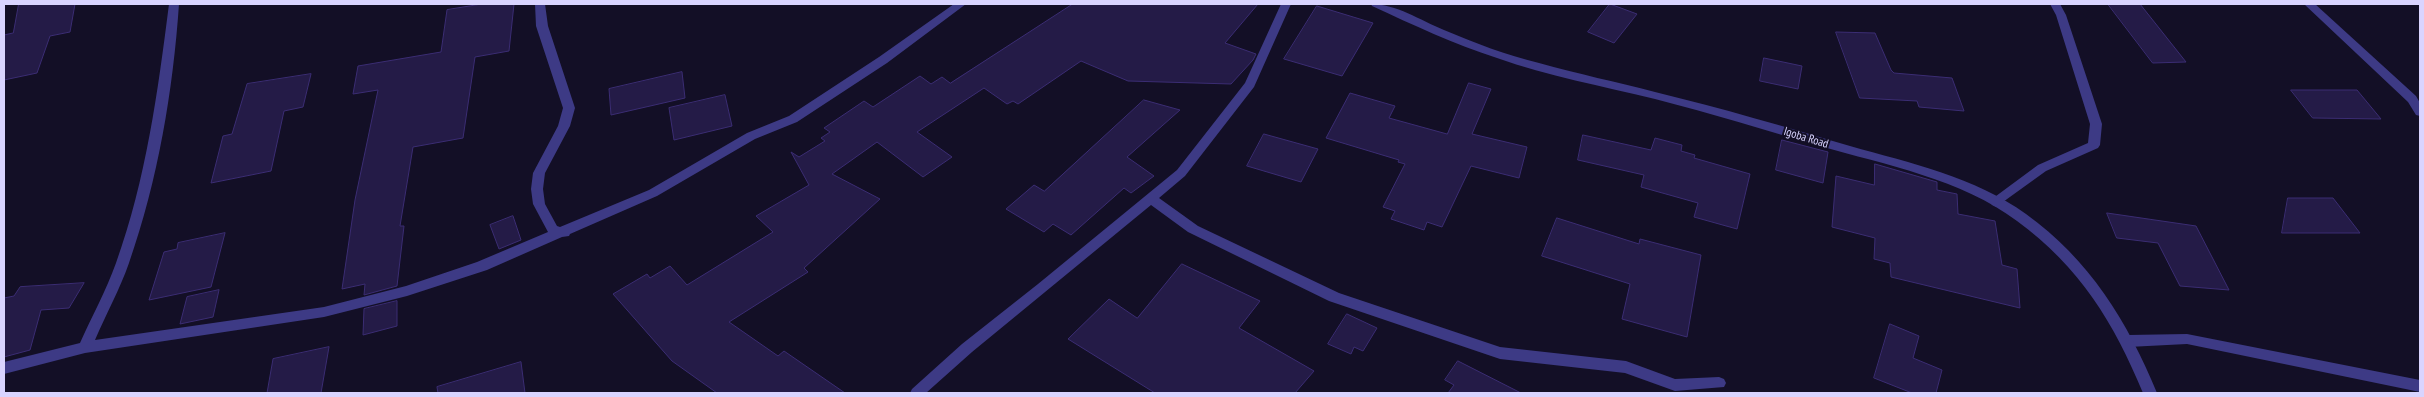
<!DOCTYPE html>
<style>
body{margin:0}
#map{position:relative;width:2424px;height:397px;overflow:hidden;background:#130f26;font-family:"PT Sans Narrow",sans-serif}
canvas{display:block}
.frame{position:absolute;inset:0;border:5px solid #d9d4ff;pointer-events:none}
</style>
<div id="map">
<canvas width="2424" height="397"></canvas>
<div class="frame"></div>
</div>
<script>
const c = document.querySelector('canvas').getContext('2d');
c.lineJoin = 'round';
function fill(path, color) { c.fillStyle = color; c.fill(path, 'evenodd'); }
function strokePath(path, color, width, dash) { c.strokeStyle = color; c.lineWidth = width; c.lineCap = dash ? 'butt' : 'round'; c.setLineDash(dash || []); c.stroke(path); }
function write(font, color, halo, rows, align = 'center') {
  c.font = font + ' "PT Sans Narrow",sans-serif'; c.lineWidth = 4; c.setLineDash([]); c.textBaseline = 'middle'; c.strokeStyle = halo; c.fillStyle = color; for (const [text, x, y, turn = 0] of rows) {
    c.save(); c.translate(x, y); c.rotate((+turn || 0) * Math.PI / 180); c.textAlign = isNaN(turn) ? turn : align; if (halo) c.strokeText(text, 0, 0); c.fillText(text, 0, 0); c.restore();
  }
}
const building = new Path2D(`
 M19 4H75L70 32 50 36 37 73 4 80V35L13 33Z
 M482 4H514L509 51 475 57 463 138 413 147 400 226H404L397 286 364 295 365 284 342 289 355 200 378 90 353 94 358 66 441 52 447 10Z
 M1073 4H1258L1225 43 1256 54 1253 60 1231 84 1128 81 1081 61 1018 104 1013 101 1007 104 984 88 917 132 952 157 923 177 877 142 832 174 880 199 804 268 808 272 729 322 778 356 784 351 845 393H717L672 361 613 294 647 274 650 278 670 266 687 285 773 232 756 216 809 185 791 152 799 157 825 141 821 138 830 132 824 128 864 101 873 107 920 76 931 84 942 77 950 83Z
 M1610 4 1637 14 1614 43 1588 32Z
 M2108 4H2140L2186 62 2153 63Z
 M1317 6 1373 23 1342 76 1284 59Z
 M1836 32 1875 33 1891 70 1894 73 1952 78 1964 111 1919 107 1917 101 1860 98Z
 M1764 58 1802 66 1798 89 1760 81Z
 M682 72 685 98 611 115 609 89Z
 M311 74 303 107 284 111 271 171 211 183 223 136 232 134 247 84Z
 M1469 83 1491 89 1472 134 1527 147 1519 178 1471 166 1442 227 1427 222 1424 230 1391 219 1395 211 1383 207 1405 164 1398 162 1399 160 1326 138 1350 93 1395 106 1389 118 1447 134Z
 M2291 90H2357L2381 119 2313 118Z
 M725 95 732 126 674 140 669 108Z
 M1144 100 1180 110 1127 157 1154 176 1131 193 1124 188 1071 235 1053 224 1044 232 1006 209 1034 185 1044 191Z
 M1264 134 1318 149 1301 182 1247 166Z
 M1583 135 1651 150 1655 138 1682 145 1681 151 1695 155 1694 158 1750 174 1737 229 1694 217 1698 203 1641 187 1644 175 1578 160Z
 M1782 140 1828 152 1823 183 1776 170Z
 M1875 164 1937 182V190L1957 194 1958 214 1995 221 2002 265 2017 269 2020 308 1891 277 1890 263 1874 259 1875 238 1832 227 1836 176 1874 185Z
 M2288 198H2333L2360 233H2282Z
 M2107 213 2196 226 2229 290 2180 286 2158 243 2117 238Z
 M513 216 521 240 499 249 490 225Z
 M1557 218 1639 244 1640 239 1701 255 1687 337 1622 319 1630 284 1542 256Z
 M225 233 211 287 149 300 164 252 177 249 178 243Z
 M1182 264 1260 301 1239 328 1314 371 1295 393H1155L1068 339 1109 299 1137 318Z
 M84 283 69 308 41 310 30 350 4 357V298L14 296 20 287Z
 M219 290 213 317 180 324 187 297Z
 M397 301V326L363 335 364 309Z
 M1347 314 1377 328 1363 351 1354 347 1351 354 1328 344Z
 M1890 324 1919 336 1913 358 1942 370 1936 393H1912L1874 378Z
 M329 347 321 393H267L273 359Z
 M1458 361 1521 393H1448L1454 385 1445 380Z
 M521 362 525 393H438L437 387Z`);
fill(building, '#241b47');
strokePath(building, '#3b2d73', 1);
fill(new Path2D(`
 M169 4H179C173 91 158 180 129 263 120 289 106 314 95 340L324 307 406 286 477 262 548 232 533 204 531 189 533 173 558 126 563 108 536 26 535 4H545L548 26 575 108 570 126 545 173 543 189 545 204 557 226 560 227 649 190 747 133 789 116 879 57 954 4H966L887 63 797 122 755 139 657 196 570 234 569 236 562 237 487 270 407 296 324 317 85 353 4 374V362L80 343C92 316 106 291 116 263 146 180 158 91 169 4Z
 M1281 4H1291L1254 87 1185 176 1159 198 1198 226 1339 293 1500 347 1626 361 1675 379 1719 377 1724 379 1726 383 1724 387 1675 391 1625 373 1500 359 1329 301 1188 232 1151 205 972 352 926 393H910L912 389 962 344 1038 284 1177 170 1245 83Z
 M2050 4H2060L2066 15 2102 124 2100 145 2098 148 2046 171 1996 207 1992 205 1990 202 1992 199 2038 165 2088 143 2090 124 2056 15Z
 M2304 4H2315L2416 96 2420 103V116L2416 115 2408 102Z
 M2187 334 2420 380V392L2187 344 2128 347 2123 345 2121 341 2123 337 2128 335Z`), '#3d3a85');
fill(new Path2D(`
 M1371 4C1396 4 1420 20 1444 30 1475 43 1506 55 1539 63 1578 74 1617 82 1655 92 1721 108 1786 127 1850 146 1910 163 1975 177 2026 214 2089 259 2128 322 2157 393H2143C2114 323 2080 267 2017 221 1961 179 1886 165 1820 146 1765 130 1710 113 1655 99 1602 86 1548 76 1497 58 1454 44 1413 25 1372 6Z`), '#3d3a85');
write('12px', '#d9d4ff', '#130f26', [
 ["Igoba Road",1806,138,17]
]);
</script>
